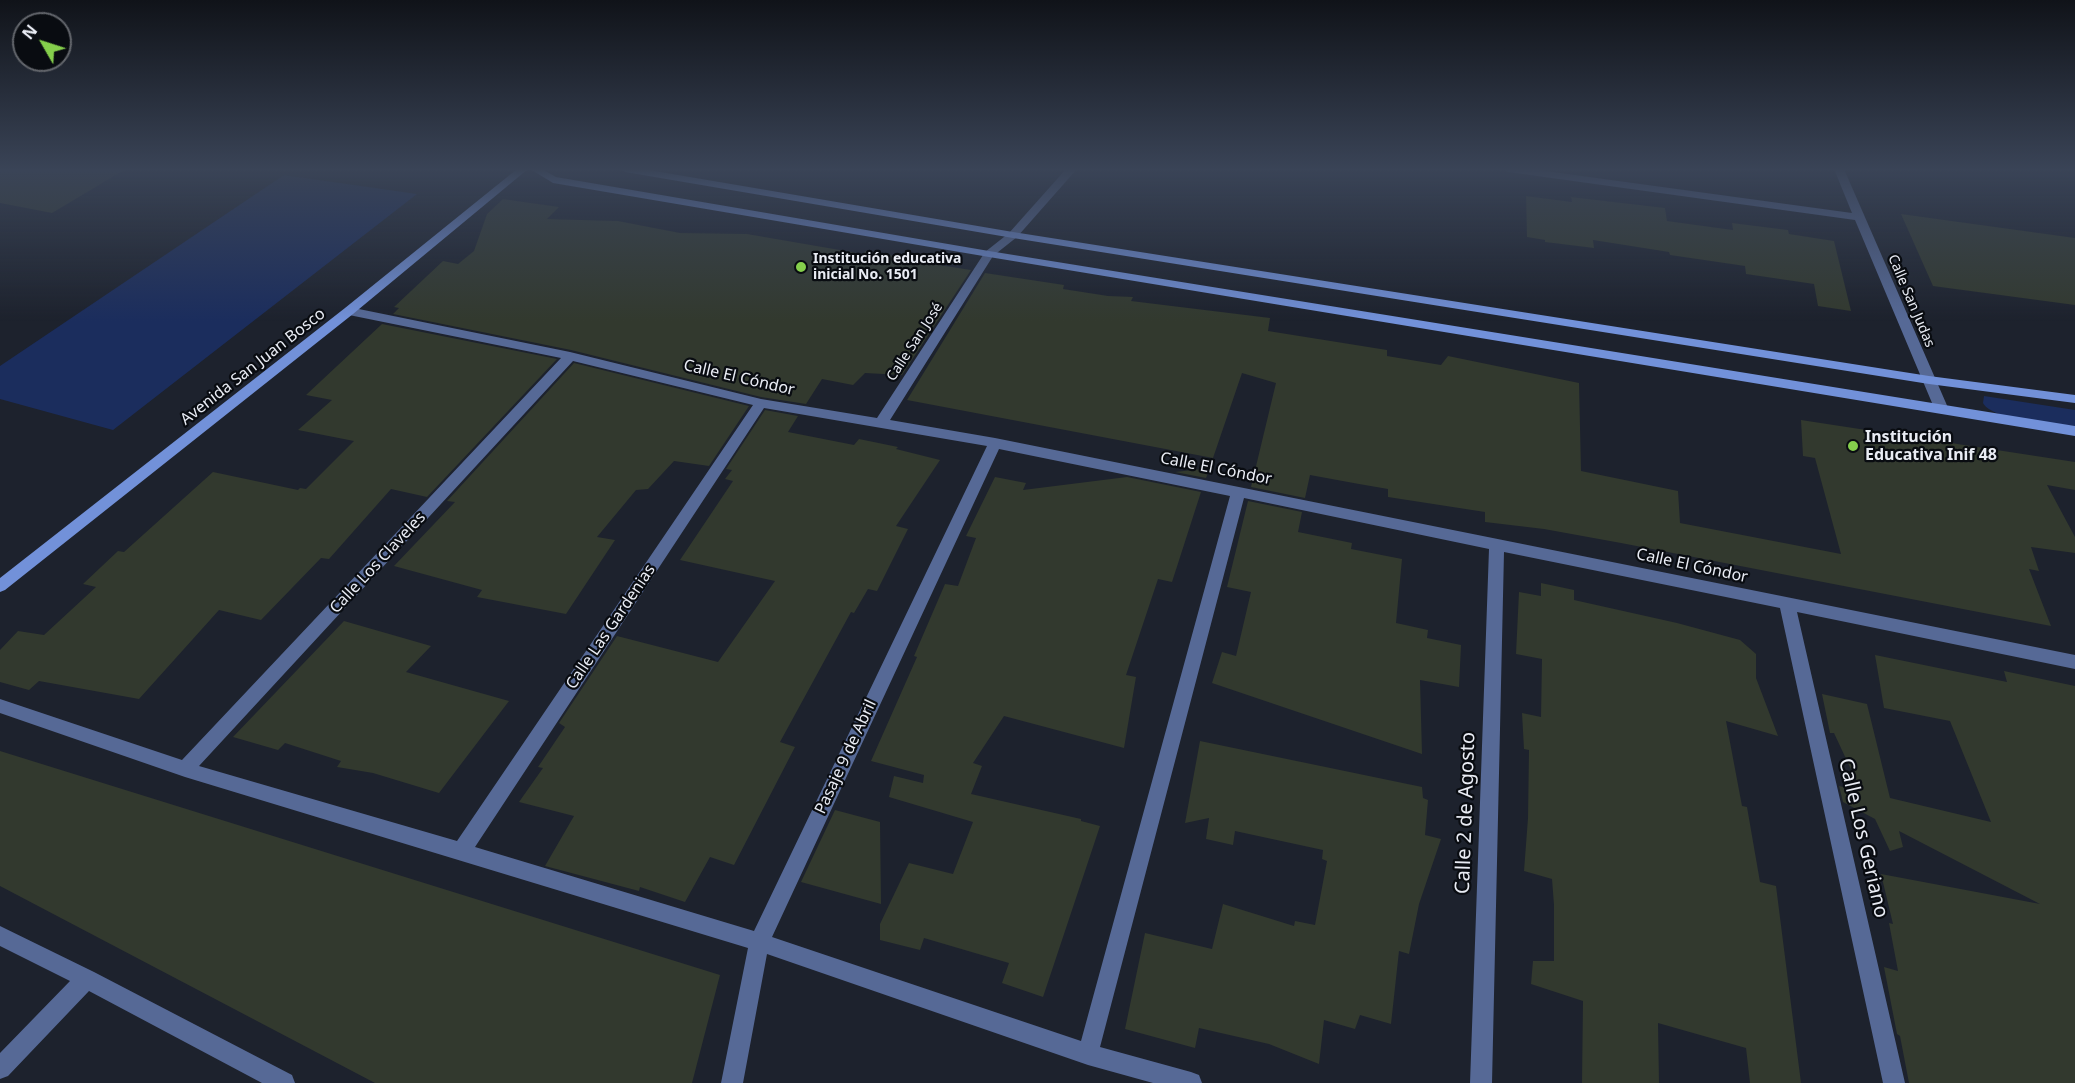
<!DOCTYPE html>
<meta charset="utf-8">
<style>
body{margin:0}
#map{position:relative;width:2075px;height:1083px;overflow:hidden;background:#1d222d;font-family:"Noto Sans",sans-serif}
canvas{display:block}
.north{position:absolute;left:12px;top:12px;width:60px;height:60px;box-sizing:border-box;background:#090c11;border:2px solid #63666c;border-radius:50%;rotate:309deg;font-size:16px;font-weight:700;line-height:24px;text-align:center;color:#e9ecf4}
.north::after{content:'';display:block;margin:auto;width:21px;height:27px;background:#85cf4c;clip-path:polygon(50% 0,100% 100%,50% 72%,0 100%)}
</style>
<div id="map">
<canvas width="2075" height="1083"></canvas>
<div class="north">N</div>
</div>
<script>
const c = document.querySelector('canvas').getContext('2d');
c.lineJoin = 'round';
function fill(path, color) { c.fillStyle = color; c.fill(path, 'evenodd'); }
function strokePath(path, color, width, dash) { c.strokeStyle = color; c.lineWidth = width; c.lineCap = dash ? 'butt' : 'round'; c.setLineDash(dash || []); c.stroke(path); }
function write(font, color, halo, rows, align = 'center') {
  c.font = font + ' "Noto Sans",sans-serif'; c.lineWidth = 4.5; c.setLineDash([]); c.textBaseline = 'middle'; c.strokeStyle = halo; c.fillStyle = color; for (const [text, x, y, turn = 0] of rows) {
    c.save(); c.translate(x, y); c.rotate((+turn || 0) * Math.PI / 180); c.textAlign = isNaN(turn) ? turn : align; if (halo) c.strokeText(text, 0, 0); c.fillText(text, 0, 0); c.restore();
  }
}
fill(new Path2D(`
 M284 175 417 194 113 430 0 399V366Z
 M1984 396 2075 410V426C2054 423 1993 421 1983 403Z`), '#1b2d5d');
fill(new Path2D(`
 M0 169H126L52 213 0 203Z
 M1526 196 1572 202 1571 197 1665 208 1667 221 1733 230 1732 223 1788 230 1789 234 1834 241 1851 311 1818 306 1814 284 1746 274 1745 266 1670 255 1669 252 1593 240 1594 248 1545 242V240L1527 237Z
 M503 199 559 207 547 219 618 221 680 233 747 234 863 254 865 251 908 258 907 260 971 270 902 375 865 373 853 385 822 379 806 404 761 397 571 350 393 314 399 308 394 307 443 261 458 264 474 251 487 214Z
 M1901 214 2075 238V305L1933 286Z
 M985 273 1064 285 1063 289 1108 296 1133 297 1131 301 1270 318 1268 331 1387 350V356L1441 365 1448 356 1579 383 1581 471 1678 491 1680 523 1841 554 1815 458 1803 456 1801 420 2075 462V490L2047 485 2075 537V553L2031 547 2039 571 2029 569 2051 626 1621 543 1544 529 1485 522V512L1388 497V489L1359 484 1310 475 1305 498 1251 487 1276 383 1242 373 1213 458 907 400Z
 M382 324 557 359 427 497 391 489 329 559 321 558 261 620 219 610 139 699 39 681 29 690 0 682V650L18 631 44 635 96 587 83 584 118 551 124 552 213 472 298 490 300 488 306 489 354 441 298 430 332 400 306 395Z
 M574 363 749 406 709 466 674 461 648 489 636 490 597 537 615 540 566 614 477 597 482 590 394 566 455 502 447 501Z
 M765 410 798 416 788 432 854 445 859 439 898 447 896 449 940 460 896 526 908 529 877 591 868 589 854 613 851 612 780 742 795 747 734 865 710 857 685 902 640 887 639 891 545 866 574 816 519 802 543 768 538 767 565 727 559 723 617 636 718 662 775 581 680 560 733 481 725 479 732 470 726 469Z
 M1210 468 1206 478 1175 472Z
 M995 477 1026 483 1023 490 1127 477 1201 492 1172 582 1158 579 1126 675 1136 677 1124 748 1004 716 973 763 982 766 971 794 1081 819V821L1100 826 1043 997 1002 983 1009 963 924 938 920 950 880 940V924L909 863 953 874 973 822 889 797 894 776 923 783 924 775 871 761 917 657 914 656 945 584 958 586 976 538 966 536Z
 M1248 501 1302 512 1298 532 1352 543 1351 549 1402 559 1396 623 1428 630 1427 638 1461 645 1459 687 1420 680 1422 754 1212 683 1222 652 1236 656 1251 592 1227 587Z
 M1541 583 1574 590V600L1677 623 1740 640 1756 654V678L1778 736 1726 721 1742 806 1747 807 1760 882 1776 886 1801 1083H1750L1746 1048 1658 1023 1659 1083H1582L1583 1001 1531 984 1533 961H1554V905L1552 879 1524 871 1528 818 1529 750 1524 749 1522 713 1541 717 1542 659 1516 654 1519 592 1541 596Z
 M344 621 431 646 406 672 509 701 439 793 373 773 337 767 341 761 285 743 278 750 233 737Z
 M1875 655 2007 682 2004 671 2075 686V1083H1909L1900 1036 1897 1034 1884 967 1898 971 1889 923 1893 924 1881 874 2040 904 1899 831 1903 847 1890 851 1875 819 1843 802 1839 786 1861 791 1834 733H1830L1822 694 1867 704 1890 798 1991 822 1950 721 1884 708Z
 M1200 741 1422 787 1423 798 1428 800 1425 835 1441 839 1419 904 1409 954 1399 951 1391 1024 1360 1015 1355 1029 1324 1020 1319 1064 1269 1044 1199 1028 1195 1048 1125 1029 1145 933 1212 949 1223 904 1294 926 1295 921 1315 925 1327 861 1322 859 1323 850 1235 831 1233 845 1206 839 1209 818 1185 823Z
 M0 751 720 975 692 1083H375L0 886Z
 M835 810 880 822 881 904 801 882Z`), '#32392e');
fill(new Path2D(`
 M1066 169H1077L1017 237 993 256 890 420 995 438 2075 655V669L1797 612 1905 1083H1883L1780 608 1504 552 1492 1083H1470L1489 549 1244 498 1100 1047 1191 1072 1199 1075 1202 1083H1153L1088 1065 767 954 743 1083H721L748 948 185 777 0 713V699L182 760 561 358 349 315 345 314V308L349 307 570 352 761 399 877 418 985 252 1009 233ZM573 361 753 405 457 841 199 766ZM764 408 987 446 754 931 475 847ZM999 449 1230 496 1081 1041 772 937Z
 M1503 169H1531L1852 213 1834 169H1844L1949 410 1942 414 1935 410 1855 220 1508 172Z
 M0 926 94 972 292 1075 295 1083H262L89 991 8 1076 0 1079V1053L70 981 0 946Z`), '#566996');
fill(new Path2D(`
 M517 169H528L353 314 5 590 0 592V578L345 308Z
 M530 169H542L556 177 989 251 2075 426V436L989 257 553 183Z
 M620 169H643L1013 232 1929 376 2075 395V403L1929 384 1013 238 625 172Z`), '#7291d9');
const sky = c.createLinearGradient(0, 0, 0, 321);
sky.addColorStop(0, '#101319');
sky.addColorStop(0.53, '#3a4457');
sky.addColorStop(1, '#3a445700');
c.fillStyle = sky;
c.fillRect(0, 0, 2075, 321);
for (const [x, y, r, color] of [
 [801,267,6,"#85cf4c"],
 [1853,446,6,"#85cf4c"]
]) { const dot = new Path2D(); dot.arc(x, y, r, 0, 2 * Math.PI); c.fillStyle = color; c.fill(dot); strokePath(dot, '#090c11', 2); }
write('bold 14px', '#e9ecf4', '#090c11', [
 ["Institución educativa",813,259],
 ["inicial No. 1501",813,275]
], 'left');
write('14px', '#e9ecf4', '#090c11', [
 ["Calle San Judas",1911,301,67],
 ["Calle San José",915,342,-57]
]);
write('16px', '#e9ecf4', '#090c11', [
 ["Avenida San Juan Bosco",253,367,-38],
 ["Calle El Cóndor",739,378,13],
 ["Calle El Cóndor",1216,469,11],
 ["Calle Los Claveles",378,563,-47],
 ["Calle El Cóndor",1692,566,12],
 ["Calle Las Gardenias",611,627,-56],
 ["Pasaje 9 de Abril",846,757,-65]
]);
write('bold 16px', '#e9ecf4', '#090c11', [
 ["Institución",1865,437],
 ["Educativa Inif 48",1865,455]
], 'left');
write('20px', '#e9ecf4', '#090c11', [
 ["Calle 2 de Agosto",1466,813,-88],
 ["Calle Los Geriano",1863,838,77]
]);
</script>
